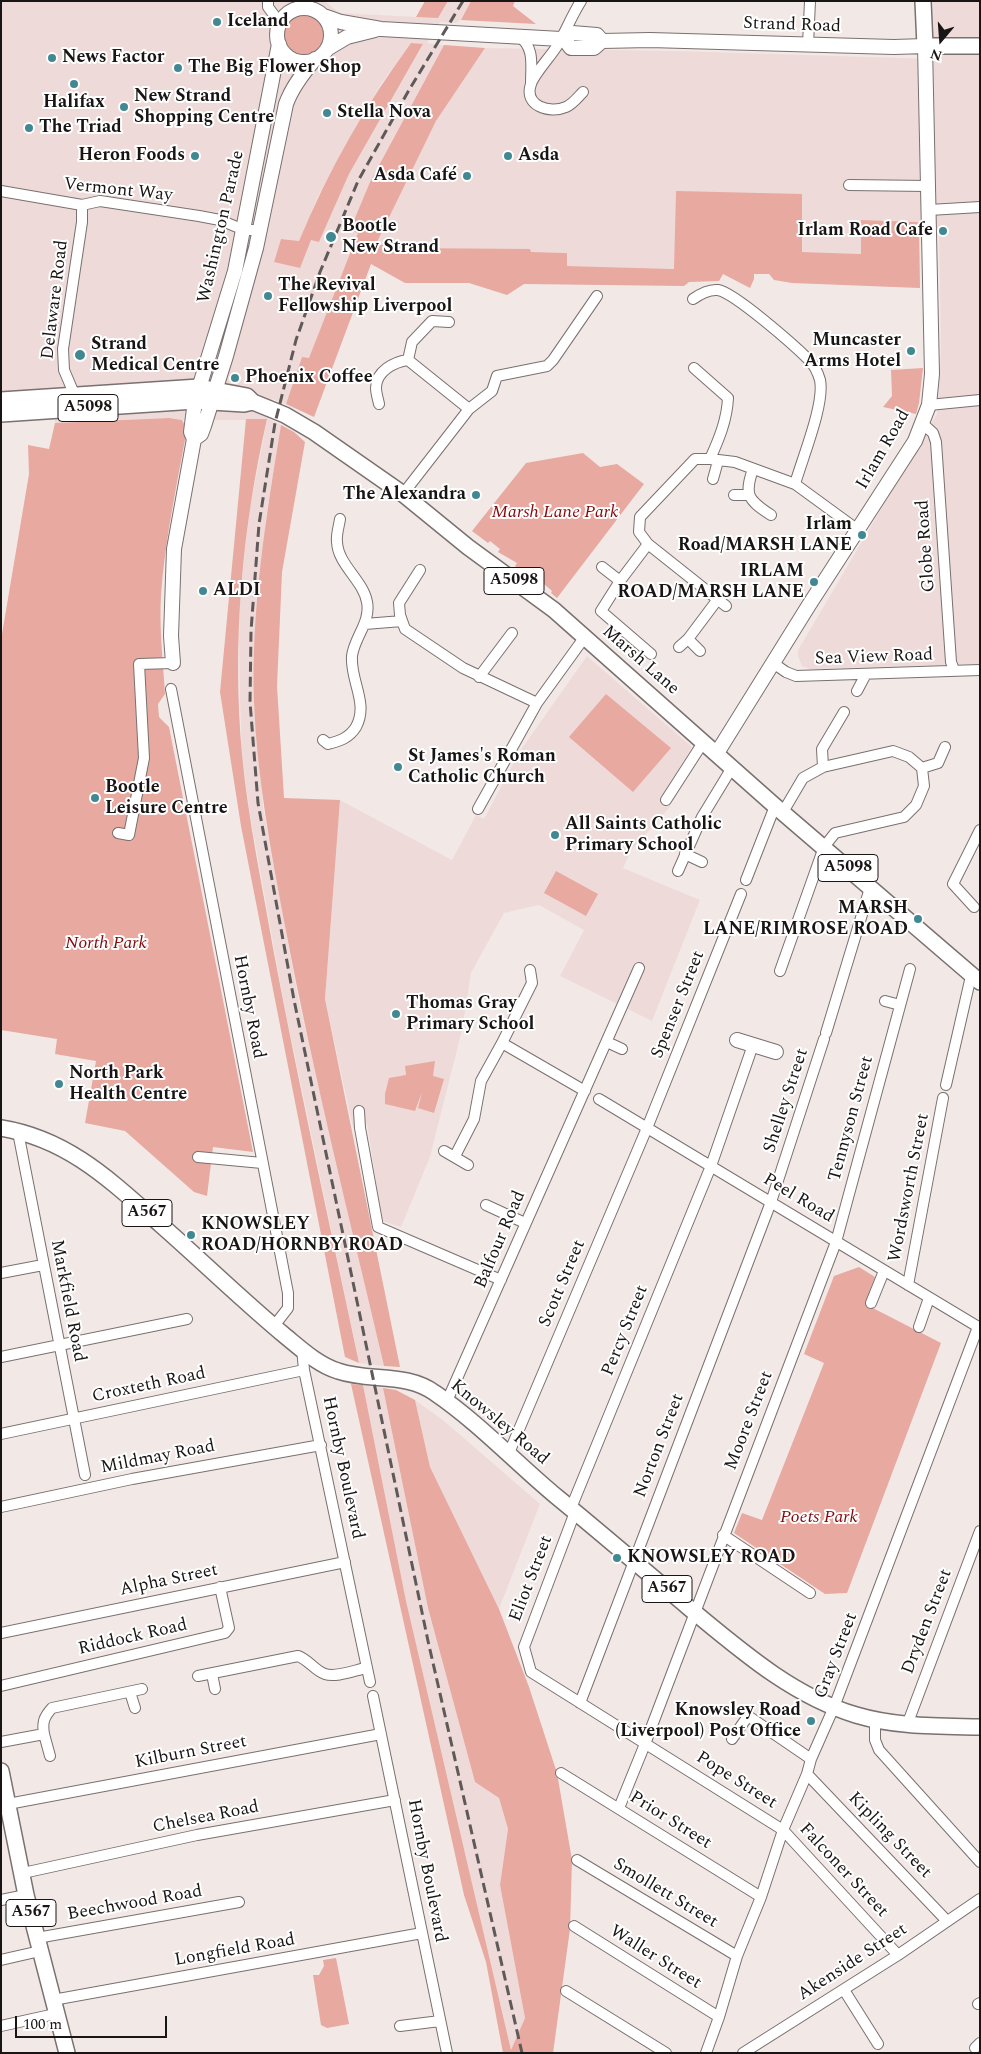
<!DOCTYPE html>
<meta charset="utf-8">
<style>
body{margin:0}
#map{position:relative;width:981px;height:2054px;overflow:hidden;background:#f2e9e7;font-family:Spectral,serif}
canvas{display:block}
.frame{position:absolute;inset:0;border:2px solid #191515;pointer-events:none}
.north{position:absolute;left:916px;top:15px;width:50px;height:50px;-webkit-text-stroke:4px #fff;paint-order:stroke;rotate:198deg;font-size:14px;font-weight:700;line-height:20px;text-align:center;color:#191515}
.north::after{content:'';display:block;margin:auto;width:18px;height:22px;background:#191515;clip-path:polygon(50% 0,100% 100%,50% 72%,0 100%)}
.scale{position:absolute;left:15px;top:2016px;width:152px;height:22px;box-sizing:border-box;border:2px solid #191515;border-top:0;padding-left:6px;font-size:15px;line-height:18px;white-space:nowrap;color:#191515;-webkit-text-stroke:4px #fff;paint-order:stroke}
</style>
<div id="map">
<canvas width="981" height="2054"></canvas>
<div class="frame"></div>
<div class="north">N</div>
<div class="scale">100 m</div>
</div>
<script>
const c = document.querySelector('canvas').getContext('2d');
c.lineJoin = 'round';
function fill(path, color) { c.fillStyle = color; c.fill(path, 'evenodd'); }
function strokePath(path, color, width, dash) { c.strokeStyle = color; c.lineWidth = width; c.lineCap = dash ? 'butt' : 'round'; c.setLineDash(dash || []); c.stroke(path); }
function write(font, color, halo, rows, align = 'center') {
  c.font = font + ' Spectral,serif'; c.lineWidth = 4; c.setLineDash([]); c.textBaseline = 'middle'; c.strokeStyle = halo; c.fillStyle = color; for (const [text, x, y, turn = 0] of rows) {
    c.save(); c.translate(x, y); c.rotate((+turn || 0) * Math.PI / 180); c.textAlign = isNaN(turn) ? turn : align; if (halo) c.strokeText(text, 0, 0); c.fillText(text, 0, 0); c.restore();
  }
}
fill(new Path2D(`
 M1 1H325L339 13 438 18 448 1H471L461 20 456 23 440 22 427 43 444 45 370 182 351 229 358 233 309 359 302 357 286 404 272 399 268 419 281 425 266 519 255 647 254 702 263 807 299 1002 384 1366 359 1363 284 1004 249 809 242 753 240 702 239 642 240 598 249 513 267 420H182L169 418 55 423 54 406 1 408ZM411 43 423 45 349 174 319 242 311 239 274 262 281 239 299 241 318 196 381 84Z
 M933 1H980V664L810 669 802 666 798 656V650L937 414 941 351 939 233 919 222 861 220V254L802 252 676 191 675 269 567 266V253L530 252V250L408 248 375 244 436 121 485 48 679 51 934 59Z
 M587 656 692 747 661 797 671 806 631 851 623 868 700 900 652 1021 560 976 584 930 539 905 504 913 471 973 462 1030 430 1157 401 1227 382 1221 367 1123 353 1128 325 999 340 800 452 860 476 815 484 819 520 751Z
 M363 1385 383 1388 428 1608 475 1782 499 1798 508 1829 500 1885 525 2018 511 2050 406 1601Z
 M415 1400 443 1420 540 1504 499 1609 430 1467Z`), '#eedbd9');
fill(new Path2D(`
 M425 1H448L438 18 416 17Z
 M471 1H515L513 6 536 24 461 20Z
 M284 34a20 20 0 1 1 40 0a20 20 0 1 1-40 0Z
 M411 43 423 44 349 174 319 242 311 240 300 268 274 262 281 239 299 241C328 171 366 104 411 43Z
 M444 45 485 48 436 121 376 244 408 248 530 249 531 252 567 253V266L674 269 676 191 802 194V252L861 254V220L919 222 920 288 792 283 774 280 769 274H754V279L750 288 723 274 719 281 689 282 684 286 524 284 507 295 469 283H405L371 264 314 417 286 404 302 357 309 358 358 233 350 230 370 182Z
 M923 368 919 403 916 414 883 407 892 396 891 370Z
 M169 418 182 420 187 429C177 484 165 539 161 595 159 628 163 661 165 694L158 704 159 717 169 727 253 1152 213 1147 207 1196 194 1192 125 1131 85 1123 96 1061 55 1054 57 1039 1 1030V640L29 474 28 445 49 449 55 423Z
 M246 419H267C242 529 232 641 242 754 248 819 262 884 273 948 299 1087 330 1225 359 1363L345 1357 241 826 220 692Z
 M281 425 294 432 305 442 282 572 277 686 284 798 340 800 325 999 400 1367 384 1366C350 1220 313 1074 285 926 271 852 257 778 254 702 251 609 266 517 281 425Z
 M583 453 600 467 617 464 644 484 557 598 551 593 552 591 544 584 542 586 533 579 534 577 526 571 524 573 515 566 517 563 498 552 500 549 490 541 488 543 472 531 526 463Z
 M606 694 671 748 633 792 569 737Z
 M556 871 598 894 586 916 544 893Z
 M435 1061 433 1076 444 1079 434 1113 418 1108 422 1092 415 1111 385 1104V1094L389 1078 406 1075 405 1066Z
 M859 1267 875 1277 865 1304 941 1343 847 1593 825 1594 734 1533 742 1513 762 1520 824 1363 804 1354 834 1276Z
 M351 1384 363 1385 406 1601 511 2050 525 2018 500 1885 508 1829 499 1798 475 1782 428 1608 383 1388 396 1390 415 1400 430 1467 499 1609 529 1687 557 1773 572 1860 570 1929 553 2053H503L486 1962 464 1895Z
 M336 1958 349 2024 327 2028 321 2025 313 1975H319L324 1966 323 1960Z`), '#e7a9a0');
const street = new Path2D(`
 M268 1V7L280 23
 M581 1C572 15 566 31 557 46 551 56 534 74 531 84 523 106 550 114 566 107 573 104 578 97 583 92
 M307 7 308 1
 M518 36C535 46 531 66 531 83
 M808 45 810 1
 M849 185 928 186
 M1 191 82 205 100 201 199 216 220 220 244 230H259
 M929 210 980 207
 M693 299C700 294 708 289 718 290 735 293 795 346 809 360 814 365 818 373 820 380 825 404 802 459 795 484
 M408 360 412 342 432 321 449 322
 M694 368 728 398C727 420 719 439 710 459H695L640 517 639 532 648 544 726 606
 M75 396 64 370 63 349 82 222V205
 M379 404C378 399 376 393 376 388 376 371 394 362 408 360L469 409
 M929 405 980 400
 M923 424 933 433 936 442 951 662 954 670
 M710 459 735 462 795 484 858 530
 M753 469C744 495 748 500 771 515
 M713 479 718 461
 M403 494 469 409 492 391 497 376 547 366 553 360 597 296
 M734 495H748
 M648 544 620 581 601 611 651 654
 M602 567 620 581
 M420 570 399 603 400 615 405 629 463 668 537 703
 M365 624 402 621
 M688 639 700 651
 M679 647 688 639 718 599
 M773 663 786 672 796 676 980 670
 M479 677 512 633
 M171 689 288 1293V1308L274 1326
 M857 691 866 674
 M323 740 328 744C340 741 349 738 356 727 369 703 350 681 352 656 354 638 371 622 367 602 363 580 338 565 337 542 336 535 339 526 340 519
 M823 767 822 749 844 712
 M922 768 938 763 945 747
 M666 800 704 741
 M478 809 537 703 584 638
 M783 812 803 778 823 767 893 751 909 757 922 768
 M118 833 129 835 144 758 139 664 173 663
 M685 854 702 862
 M678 871 702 817 733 766
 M746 880 775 806
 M974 907 953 884 980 830
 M780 971 824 847 835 833 904 817 916 805 924 786 922 768
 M885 1001 900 1005
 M826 1033 870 888
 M607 1042 622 1049
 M502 1043 585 1091
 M946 1085 971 976
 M599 1099 980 1328
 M359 1111 360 1128 378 1227 501 1280
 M18 1132 85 1475
 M444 1151 468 1165
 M455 1156 474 1119 481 1081 502 1043 532 983 530 970
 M198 1157 262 1163
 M486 1205 525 1223
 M1 1273 43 1265
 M908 1285 943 1098
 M871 1303 884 1271
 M919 1327 929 1298
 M302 1348 304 1370 370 1682
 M1 1357 187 1319
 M447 1401 639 968
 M1 1434 304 1370
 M509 1453 647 1128 741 894
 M1 1507 132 1479 321 1445
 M571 1508 711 1166 753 1045
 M575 1512 524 1647 531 1672 783 1830 898 1955
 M723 1535 810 1593
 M1 1633 345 1562
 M212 1674 215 1689
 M198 1676 298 1656C309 1660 315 1671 325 1674 336 1678 355 1670 366 1668
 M1 1686 225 1633 229 1628 220 1587
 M130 1692 135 1708
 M373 1696 447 2053
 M580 1703 771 1202 824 1039
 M875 1720V1740L879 1750 980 1862
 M907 1725 980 1531
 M44 1734 50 1756
 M732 1739 748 1716 811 1759
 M1 1742 44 1734C42 1722 44 1717 52 1708L142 1689
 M561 1773 761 1897
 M807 1774 947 1921
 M8 1804 381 1734
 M619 1808 645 1744 836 1242 910 969
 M577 1860 737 1956
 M23 1873 197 1835 395 1800
 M1 1900 26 1895
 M574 1926 719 2017
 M37 1938 239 1902
 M1 1960 40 1951
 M844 1990 878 2044
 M566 1991 666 2053
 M53 2000 422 1933
 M978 2004 980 2003
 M1 2026 55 2014
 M400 2026 440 2021
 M975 2048 980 2043
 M706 2053 719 2017 737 1956 761 1897 783 1830 807 1774 811 1759 834 1707 978 1327
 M743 2053 898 1955 980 1899`);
const secondary = new Path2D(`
 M277 35a27 27 0 1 1 54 0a27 27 0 1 1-54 0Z
 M324 16 341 22 381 29 561 39 572 33 597 35 602 41
 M564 39 571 48H594L602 41 650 40 894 47 925 46 932 374 929 405 915 441 809 605 717 753
 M327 49 347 37 375 30
 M194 439 201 434 204 426 226 356 256 248 286 104C292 87 303 73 315 59
 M173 663 171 636 174 549 194 439 191 432 195 401 235 271 279 44
 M737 1040 776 1052`);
const primary = new Path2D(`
 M923 1 925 46H980
 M1 400 199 387 247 396 253 402 285 415 314 432 403 494 468 547 554 610 775 806 980 982
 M1 414 195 401 244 404 253 402
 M1 1128C69 1139 112 1182 161 1225 202 1261 242 1300 284 1335 300 1348 318 1365 338 1371 370 1382 406 1372 435 1393 479 1423 516 1463 557 1497 601 1533 644 1570 688 1607 739 1649 792 1696 856 1715 896 1727 939 1726 980 1727
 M1 1771 26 1895 67 2053`);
strokePath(street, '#79706f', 12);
strokePath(secondary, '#79706f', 16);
strokePath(primary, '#79706f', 18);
strokePath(street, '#fff', 10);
strokePath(secondary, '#fff', 14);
strokePath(primary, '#fff', 15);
strokePath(new Path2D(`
 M463 1 409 90 358 181 320 272 296 340 275 423 259 524 251 631 250 702 258 803 294 1000 428 1641 522 2053`), '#5f5a59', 3, [10, 5]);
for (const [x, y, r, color] of [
 [217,22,5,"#418892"],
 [52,58,5,"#418892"],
 [178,68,5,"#418892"],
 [74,84,5,"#418892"],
 [124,107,5,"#418892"],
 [327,113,5,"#418892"],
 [29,128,5,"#418892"],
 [195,156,5,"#418892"],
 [508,156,5,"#418892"],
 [467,176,5,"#418892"],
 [943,231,5,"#418892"],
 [331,237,6,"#418892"],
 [268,296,5,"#418892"],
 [911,351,5,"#418892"],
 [80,355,6,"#418892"],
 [235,378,5,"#418892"],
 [476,495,5,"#418892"],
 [862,535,5,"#418892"],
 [814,582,5,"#418892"],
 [203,591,5,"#418892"],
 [398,767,5,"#418892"],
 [95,798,5,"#418892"],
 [555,835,5,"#418892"],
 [918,919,5,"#418892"],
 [396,1014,5,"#418892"],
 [59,1084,5,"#418892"],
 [191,1235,5,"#418892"],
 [617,1558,5,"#418892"],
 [811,1721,5,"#418892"]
]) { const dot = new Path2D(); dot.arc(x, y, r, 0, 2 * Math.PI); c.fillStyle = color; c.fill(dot); strokePath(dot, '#fff', 2); }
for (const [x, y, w] of [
 [88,408,60],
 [514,581,60],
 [848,868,60],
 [147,1213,50],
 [667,1589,50],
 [31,1913,50]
]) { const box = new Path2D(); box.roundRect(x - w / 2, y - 13.5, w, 27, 4); c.fillStyle = '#fff'; c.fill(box); strokePath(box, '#191515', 1); }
write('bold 16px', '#191515', null, [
 ["A5098",88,408],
 ["A5098",514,581],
 ["A5098",848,868],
 ["A567",147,1213],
 ["A567",667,1589],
 ["A567",31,1913]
]);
write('bold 18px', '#191515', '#fff', [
 ["Iceland",227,22],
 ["News Factor",62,58],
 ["The Big Flower Shop",188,68],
 ["New Strand",134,97],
 ["Shopping Centre",134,118],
 ["Halifax",74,103,"center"],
 ["Stella Nova",337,113],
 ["The Triad",39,128],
 ["Heron Foods",185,156,"right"],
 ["Asda",518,156],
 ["Asda Café",457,176,"right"],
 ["Bootle",342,227],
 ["New Strand",342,248],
 ["Irlam Road Cafe",933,231,"right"],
 ["The Revival",278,286],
 ["Fellowship Liverpool",278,307],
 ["Muncaster",901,341,"right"],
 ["Arms Hotel",901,362,"right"],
 ["Strand",91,345],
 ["Medical Centre",91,366],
 ["Phoenix Coffee",245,378],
 ["The Alexandra",466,495,"right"],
 ["Irlam",852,525,"right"],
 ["Road/MARSH LANE",852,546,"right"],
 ["IRLAM",804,572,"right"],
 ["ROAD/MARSH LANE",804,593,"right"],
 ["ALDI",213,591],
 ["St James's Roman",408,757],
 ["Catholic Church",408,778],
 ["Bootle",105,788],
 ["Leisure Centre",105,809],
 ["All Saints Catholic",565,825],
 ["Primary School",565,846],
 ["MARSH",908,909,"right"],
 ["LANE/RIMROSE ROAD",908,930,"right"],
 ["Thomas Gray",406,1004],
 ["Primary School",406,1025],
 ["North Park",69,1074],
 ["Health Centre",69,1095],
 ["KNOWSLEY",201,1225],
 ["ROAD/HORNBY ROAD",201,1246],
 ["KNOWSLEY ROAD",627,1558],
 ["Knowsley Road",801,1711,"right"],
 ["(Liverpool) Post Office",801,1732,"right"]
], 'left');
write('18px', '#191515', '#fff', [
 ["Strand Road",792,26,2],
 ["Vermont Way",118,191,6],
 ["Washington Parade",222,227,-77],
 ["Delaware Road",56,300,-83],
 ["Irlam Road",884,450,-60],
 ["Globe Road",927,546,-94],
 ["Sea View Road",874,658,-2],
 ["Marsh Lane",640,661,41],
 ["Spenser Street",679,1005,-68],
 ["Hornby Road",248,1007,79],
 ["Shelley Street",787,1101,-72],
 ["Tennyson Street",852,1119,-75],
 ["Wordsworth Street",910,1188,-79],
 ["Peel Road",798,1199,31],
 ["Balfour Road",501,1240,-67],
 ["Scott Street",563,1284,-67],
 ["Markfield Road",67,1301,79],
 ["Percy Street",626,1331,-68],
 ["Croxteth Road",149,1386,-12],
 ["Moore Street",750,1421,-69],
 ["Knowsley Road",499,1423,40],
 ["Norton Street",660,1446,-69],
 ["Mildmay Road",158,1458,-11],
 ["Hornby Boulevard",342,1468,78],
 ["Eliot Street",532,1579,-69],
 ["Alpha Street",169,1581,-12],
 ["Dryden Street",928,1622,-69],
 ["Riddock Road",133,1638,-13],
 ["Gray Street",837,1656,-69],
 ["Kilburn Street",191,1753,-11],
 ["Pope Street",736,1781,32],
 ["Chelsea Road",206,1818,-11],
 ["Prior Street",670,1821,32],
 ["Kipling Street",889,1836,46],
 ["Hornby Boulevard",426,1871,79],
 ["Falconer Street",843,1871,47],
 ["Smollett Street",665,1894,31],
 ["Beechwood Road",135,1904,-10],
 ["Longfield Road",235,1951,-10],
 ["Waller Street",655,1958,32],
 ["Akenside Street",853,1963,-33]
]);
write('italic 18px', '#84090c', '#fff', [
 ["Marsh Lane Park",555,513],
 ["North Park",106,944],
 ["Poets Park",819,1518]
]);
</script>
